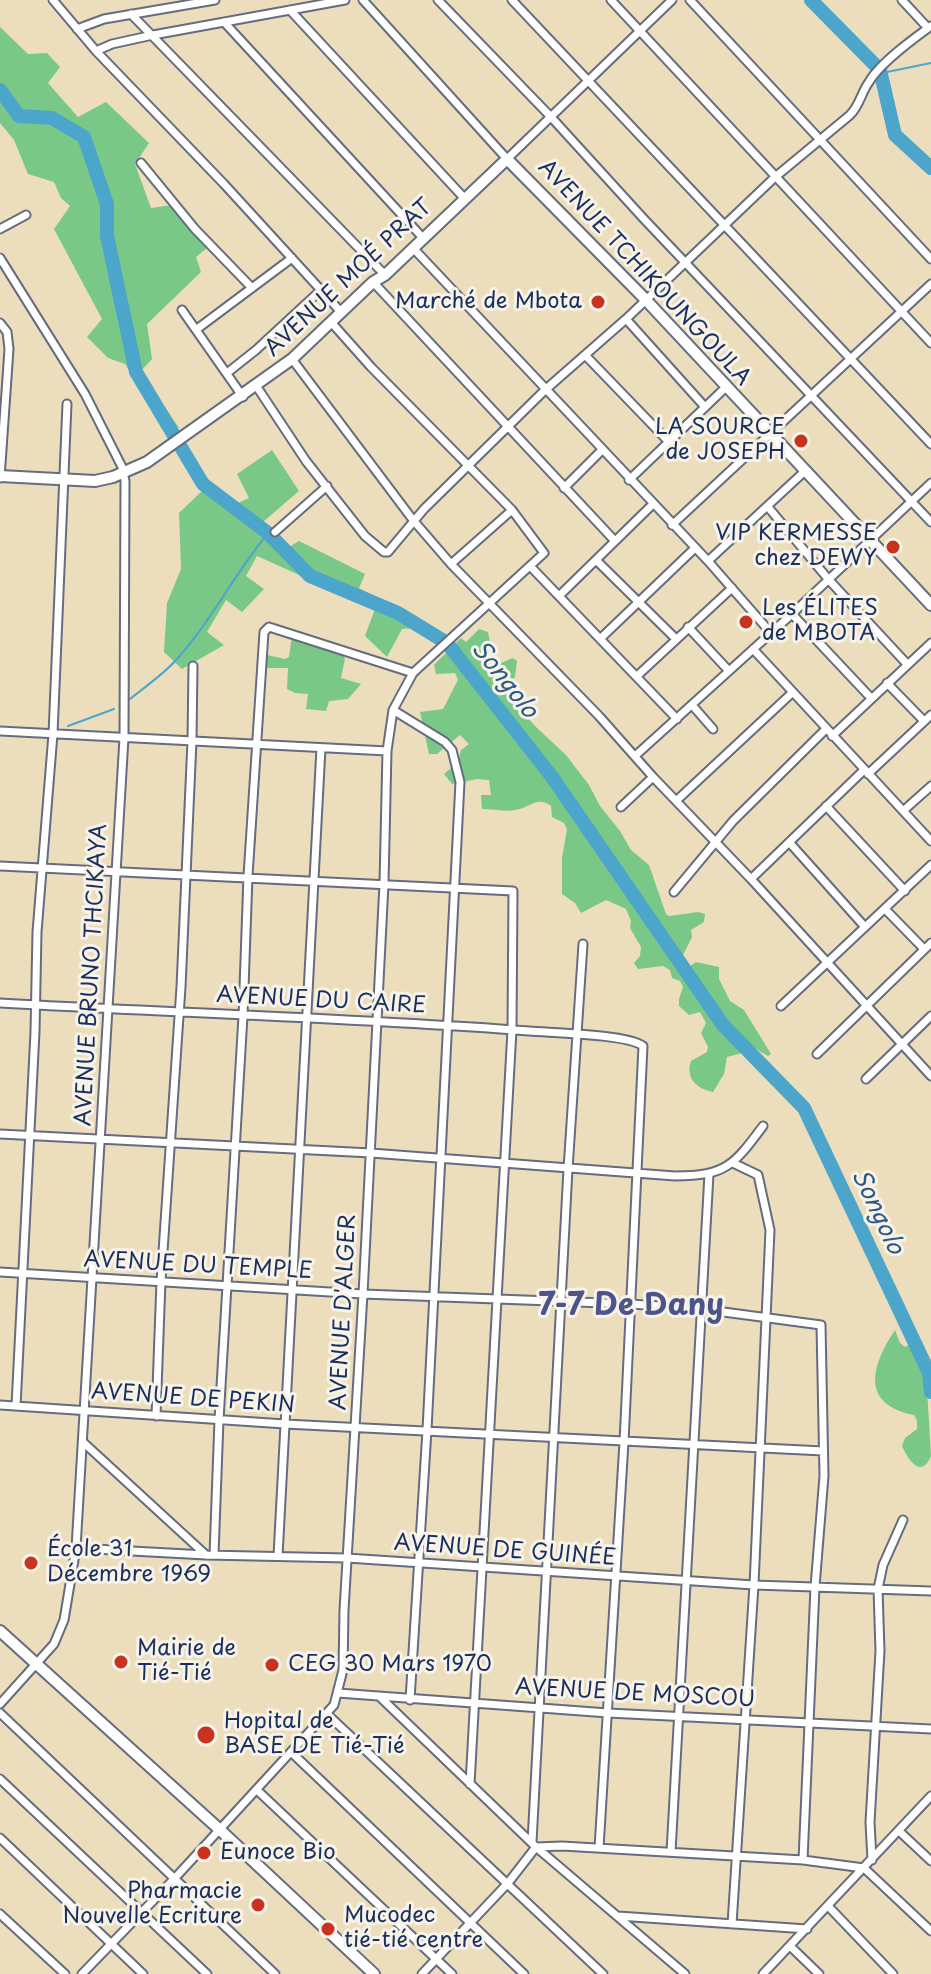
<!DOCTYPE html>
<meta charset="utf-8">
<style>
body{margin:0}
canvas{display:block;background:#ecdebc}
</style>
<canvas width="931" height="1974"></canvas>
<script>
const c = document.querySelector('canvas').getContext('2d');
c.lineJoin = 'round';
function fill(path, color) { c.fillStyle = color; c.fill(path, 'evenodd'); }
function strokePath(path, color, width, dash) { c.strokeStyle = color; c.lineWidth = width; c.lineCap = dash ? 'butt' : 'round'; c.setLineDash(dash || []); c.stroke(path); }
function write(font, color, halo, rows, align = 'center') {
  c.font = font + ' "Playpen Sans",sans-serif'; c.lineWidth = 6; c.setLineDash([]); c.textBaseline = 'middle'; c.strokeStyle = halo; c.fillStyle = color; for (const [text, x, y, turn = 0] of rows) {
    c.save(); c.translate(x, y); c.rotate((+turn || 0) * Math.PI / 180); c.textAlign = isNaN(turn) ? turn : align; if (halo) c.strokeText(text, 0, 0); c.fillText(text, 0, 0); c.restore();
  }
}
fill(new Path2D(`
 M0 27 28 54 47 53 60 67 48 83 78 117 106 102 149 143 135 164 151 208 172 205 207 248 196 257 201 272 147 324 152 359 141 371 179 428 167 434 125 364 108 358 87 337 102 319 54 229 70 206 61 198 54 182 28 174 14 140 0 123Z
 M272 450 299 491 263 522 289 547 299 541 365 574 359 588 388 603 439 634 435 639 415 628 402 629 387 657 365 636 375 609 257 556 246 576 264 589 242 612 226 600 207 632 224 645 182 669 164 652 167 603 181 569 179 513 202 491 227 508 249 498 237 474Z
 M479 629 488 632 491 648 487 657 496 665 513 658 517 661 515 677 507 685 517 696V706L536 727 566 755 589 785 600 806 620 831 631 850 649 865 666 914 669 916 698 912 705 914 704 922 691 930 692 937 682 957 683 961 690 966 696 962 719 967V979L730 1001 744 1010 771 1054 768 1056C750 1046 727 1028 716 1010 706 994 700 981 686 969L554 770 516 727 515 735 571 806 600 854 622 880 719 1022 733 1039 750 1051 727 1057 724 1074 713 1092C697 1089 685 1078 691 1061L707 1052 708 1047 701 1033 706 1023 700 1012 689 1015 679 1006V999L683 987 680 981 672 978 670 970 663 966 638 969 634 963 640 956 641 947 630 928 631 921 626 909 606 900 581 913 575 903 562 894V858L567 829 564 823 552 817 551 806C537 795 530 808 515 810 506 812 492 809 482 809L481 795H491L489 780 477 779 452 784 444 774 458 762 461 750 469 744 460 735 437 754H429L420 712 443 709 458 680 455 673 436 674 434 665 461 638 466 642Z
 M292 635 342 653 345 659 341 678 361 684 348 699 329 701 326 711 306 709 308 694 295 693 287 689 288 668H266L267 655 285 659 289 657Z
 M895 1330 900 1343 905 1347 912 1343 926 1372 931 1456C921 1480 908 1459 902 1446L905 1438 917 1429V1421L914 1415C860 1404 871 1366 895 1330Z`), '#79c888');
strokePath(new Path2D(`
 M877 74 931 63
 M130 699C146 686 164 674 177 659 212 620 235 573 268 533
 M68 726 114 709`), '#4ca5ca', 2);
strokePath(new Path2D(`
 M811 0 880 70 895 135 931 168
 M0 90 19 116 52 118 84 137 107 204V236L136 372 203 484 268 533 310 576 398 613 447 643 552 777 723 1025 804 1108 929 1373 931 1392`), '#4ca5ca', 14);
const street = new Path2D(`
 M53 0 96 51 224 184 341 312
 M363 0 507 159 672 0
 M438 0 551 117 643 218 931 522
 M512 0 931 444
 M611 0 931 343
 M690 0 931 259
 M902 0 928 28
 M290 10 465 199
 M131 14 385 275
 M224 22 423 238
 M77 29 104 19 215 0
 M96 51 112 44 153 35 345 0
 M141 163 195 229 252 288
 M0 229 26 215
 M413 248 708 561 771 633
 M0 258 85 394 122 467 125 481 124 738 76 1548 64 1620 54 1644 0 1704
 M373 282 614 540
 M182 310 243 397
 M626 319 705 407
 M0 323 7 332 9 349 0 478
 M197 329 292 258
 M585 355 668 441
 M292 359 413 520 451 564 599 716 653 777 751 879 931 1076
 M227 373 256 350 322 289
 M257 387 306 461 365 536 384 552H388L424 509 545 390 626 319 774 178 850 115C860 105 861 93 869 82 880 63 913 39 931 26
 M629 480 725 388
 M564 488 602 450
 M768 507 829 580 907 664
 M672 525 931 284
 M275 532 327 486
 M596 560 676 639
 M708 561 805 471
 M451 564 512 510
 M531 567 677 719
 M560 595 652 505
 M792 614 871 698
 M688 627 729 671
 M601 638 695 548
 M753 649 931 841
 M637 676 732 588
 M887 683 924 721
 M692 705 713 729
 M393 710 445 742 452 750 460 782 427 1430 410 1700
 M0 731 387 751
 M832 736 931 643
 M635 756 792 614 931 483
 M868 774 931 715
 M676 801 793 692
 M826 806 905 891
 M621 807 653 777
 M903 811 931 786
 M789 842 865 927
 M0 866 513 891 512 1030 470 1784
 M751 879 864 770
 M674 892 733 821 826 729
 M886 910 924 949
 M0 1003C176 1013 353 1018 529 1031 553 1033 627 1034 643 1046L624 1442 599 1848
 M781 1006 931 865
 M817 1054 931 943
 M866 1079 931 1016
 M0 1134 371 1153 675 1176C726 1176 734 1165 763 1126
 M0 1272 363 1294 631 1304 701 1309 821 1325 824 1476 815 1587 803 1860
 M0 1405 285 1424 823 1451
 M16 1406 35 1032 37 932 53 734 67 404
 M156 1416 161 1281 181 987 192 741 193 666
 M84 1443 206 1555
 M76 1548 206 1555 347 1558 754 1585 931 1591
 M214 1555 219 1420 243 1016 248 876 264 632 269 627 413 673
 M278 1556 321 748
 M338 1693 608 1713 931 1729
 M380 1697 536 1847 685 1974
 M0 1713 275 1974
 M327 1714 603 1974
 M292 1753 524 1974
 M0 1779 207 1974
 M257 1790 452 1974
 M899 1831 931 1861
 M0 1838 143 1974
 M532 1842 568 1169 583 944
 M671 1852 709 1174
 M872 1860 870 1822 880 1651 878 1589 883 1565 903 1520
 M828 1906 893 1974
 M0 1914 65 1974
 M618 1916 807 1929
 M732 1924 754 1585 770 1230 758 1175 733 1163
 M790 1946 819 1974
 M82 1974 175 1878 334 1705 343 1670 344 1610 363 1294 384 884 387 751 393 710 413 673 544 553 512 510 371 367 331 322
 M422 1974 508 1883 536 1847 562 1846 803 1860 864 1868 931 1931
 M763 1974 931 1796`);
const secondary = new Path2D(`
 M0 476 95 481 113 477 147 462 292 359 373 282 385 275 507 159 645 299 931 605
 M0 1631 219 1829 374 1974`);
strokePath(street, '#646c7f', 11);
strokePath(secondary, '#646c7f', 14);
strokePath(street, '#fff', 7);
strokePath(secondary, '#fff', 10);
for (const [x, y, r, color] of [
 [598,302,8,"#c8321e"],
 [801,441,8,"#c8321e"],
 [893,547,8,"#c8321e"],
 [746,622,8,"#c8321e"],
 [31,1563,8,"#c8321e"],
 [121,1662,8,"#c8321e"],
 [272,1665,8,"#c8321e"],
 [206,1735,10,"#c8321e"],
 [204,1853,8,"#c8321e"],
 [258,1905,8,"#c8321e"],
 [328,1929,8,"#c8321e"]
]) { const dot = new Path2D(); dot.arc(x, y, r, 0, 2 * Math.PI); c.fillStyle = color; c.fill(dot); strokePath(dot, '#f7f3e8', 3); }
write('22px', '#1b2f5e', '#f7f3e8', [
 ["AVENUE TCHIKOUNGOULA",644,273,47],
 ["AVENUE MOÉ PRAT",349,278,-43],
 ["AVENUE BRUNO THCIKAYA",92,975,-87],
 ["AVENUE DU CAIRE",321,1001,3],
 ["AVENUE DU TEMPLE",198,1266,3],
 ["AVENUE D'ALGER",344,1312,-87],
 ["AVENUE DE PEKIN",193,1399,4],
 ["AVENUE DE GUINÉE",505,1551,4],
 ["AVENUE DE MOSCOU",635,1694,3]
]);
write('22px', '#1b2f5e', '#f7f3e8', [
 ["Marché de Mbota",582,302,"right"],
 ["LA SOURCE",785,428,"right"],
 ["de JOSEPH",785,453,"right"],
 ["VIP KERMESSE",877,534,"right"],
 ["chez DEWY",877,559,"right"],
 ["Les ÉLITES",762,609],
 ["de MBOTA",762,634],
 ["École 31",47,1550],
 ["Décembre 1969",47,1575],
 ["Mairie de",137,1649],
 ["Tié-Tié",137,1674],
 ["CEG 30 Mars 1970",288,1665],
 ["Hopital de",224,1722],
 ["BASE DE Tié-Tié",224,1747],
 ["Eunoce Bio",220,1853],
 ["Pharmacie",242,1892,"right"],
 ["Nouvelle Ecriture",242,1917,"right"],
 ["Mucodec",344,1916],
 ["tié-tié centre",344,1941]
], 'left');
write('italic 24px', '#2c5884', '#f7f3e8', [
 ["Songolo",504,680,52],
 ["Songolo",877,1212,65]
]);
write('bold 30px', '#4d548c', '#f7f3e8', [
 ["7-7 De Dany",631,1307]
]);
</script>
